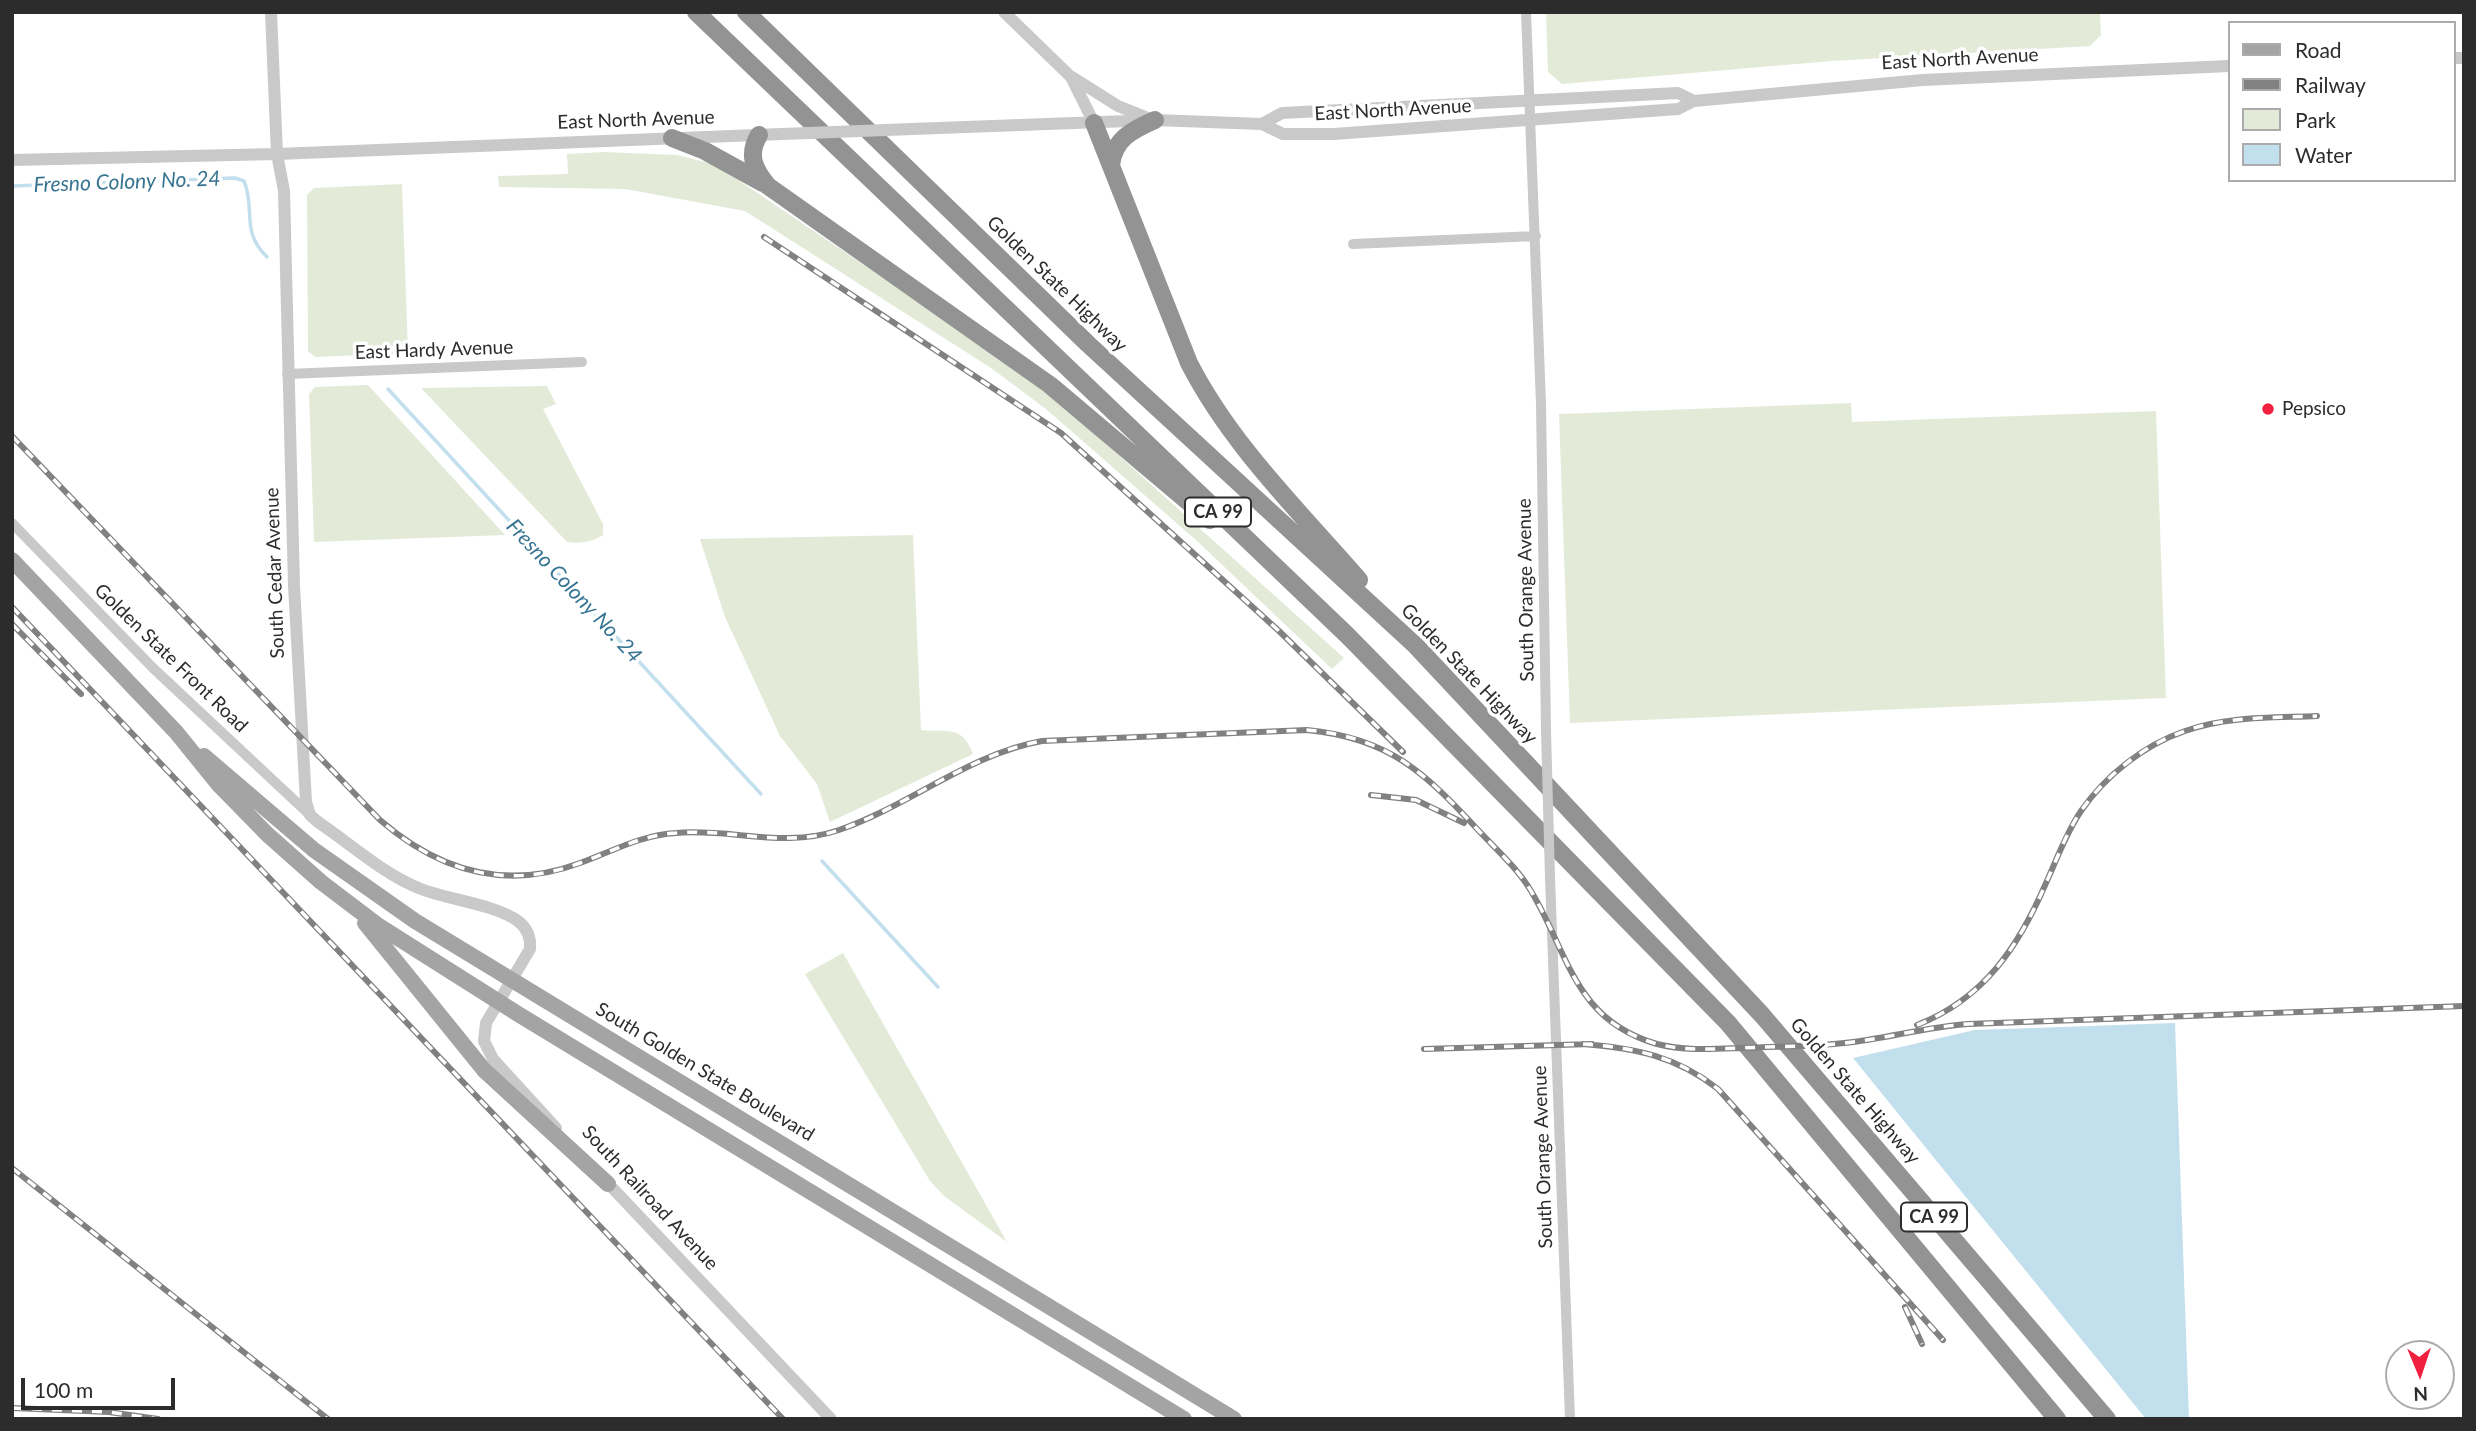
<!DOCTYPE html>
<style>
body{margin:0}
#map{position:relative;width:2476px;height:1431px;overflow:hidden;background:#fff;font-family:Lato,sans-serif}
canvas{display:block}
.frame{position:absolute;inset:0;border:14px solid #2c2c2c;pointer-events:none}
.legend{position:absolute;left:2228px;top:21px;width:228px;height:161px;box-sizing:border-box;background:#fff;border:2px solid #ababab;margin:0;padding:9px 12px;list-style:none;font-size:21px;color:#2c2c2c}
.legend li{display:flex;align-items:center;gap:14px;height:35px}
.legend b{width:35px;border:2px solid #ababab}
.north{position:absolute;left:2385px;top:1340px;width:70px;height:70px;box-sizing:border-box;background:#fff;border:2px solid #ababab;border-radius:50%;rotate:178deg;font-size:19px;font-weight:700;line-height:28px;text-align:center;color:#2c2c2c}
.north::after{content:'';display:block;margin:auto;width:24px;height:32px;background:#f0213e;clip-path:polygon(50% 0,100% 100%,50% 72%,0 100%)}
.scale{position:absolute;left:21px;top:1378px;width:154px;height:32px;box-sizing:border-box;border:4px solid #2c2c2c;border-top:0;padding-left:9px;font-size:21px;line-height:24px;white-space:nowrap;color:#2c2c2c;-webkit-text-stroke:5px #fff;paint-order:stroke}
</style>
<div id="map">
<canvas width="2476" height="1431"></canvas>
<div class="frame"></div>
<ul class="legend">
<li><b style="height:9px;background:#a4a4a4"></b>Road</li>
<li><b style="height:9px;background:#818181"></b>Railway</li>
<li><b style="height:19px;background:#e3ebd8"></b>Park</li>
<li><b style="height:19px;background:#c2dfed"></b>Water</li>
</ul>
<div class="north">N</div>
<div class="scale">100 m</div>
</div>
<script>
const c = document.querySelector('canvas').getContext('2d');
c.lineJoin = 'round';
function fill(path, color) { c.fillStyle = color; c.fill(path, 'evenodd'); }
function strokePath(path, color, width, dash) { c.strokeStyle = color; c.lineWidth = width; c.lineCap = dash ? 'butt' : 'round'; c.setLineDash(dash || []); c.stroke(path); }
function write(font, color, halo, rows, align = 'center') {
  c.font = font + ' Lato,sans-serif'; c.lineWidth = 7; c.setLineDash([]); c.textBaseline = 'middle'; c.strokeStyle = halo; c.fillStyle = color; for (const [text, x, y, turn = 0] of rows) {
    c.save(); c.translate(x, y); c.rotate((+turn || 0) * Math.PI / 180); c.textAlign = isNaN(turn) ? turn : align; if (halo) c.strokeText(text, 0, 0); c.fillText(text, 0, 0); c.restore();
  }
}
fill(new Path2D(`
 M1546 12H2100L2101 35 2090 46 1832 61 1562 84 1548 72Z
 M604 152 677 155 716 165 999 356 1057 400 1344 658 1332 669 1197 541 1046 409 991 368 745 211 625 189 499 187 498 176 568 174 567 154Z
 M402 184 408 353 315 357 308 351 307 195 314 188Z
 M368 385 505 535 314 542 309 394 315 387Z
 M547 386 556 404 543 409 603 524V535C593 542 579 544 567 542L421 388Z
 M1851 403 1852 422 2156 411 2166 698 1570 723 1559 414Z
 M913 535 921 730C947 733 962 724 973 754L830 822 817 784 780 736 725 617 700 539Z
 M843 953 1007 1242 944 1196 930 1181 805 974Z`), '#e3ebd8');
fill(new Path2D(`
 M2175 1023 2189 1419H2146L1853 1058 1975 1030Z`), '#c2dfed');
strokePath(new Path2D(`
 M12 186 235 178 244 181C256 210 240 231 267 257
 M388 389 761 794
 M822 861 938 987`), '#c2dfed', 3.5);
strokePath(new Path2D(`
 M1526 12 1541 404 1546 731
 M1353 244 1536 236
 M287 374 582 362
 M12 523 153 668 310 815
 M1550 878 1570 1419`), '#c9c9c9', 10);
strokePath(new Path2D(`
 M271 12 277 154 284 191 294 586 306 802 310 815 318 822C352 845 383 874 421 889 449 900 494 904 518 921 527 928 531 938 530 949L486 1023 484 1041 493 1059 556 1128
 M1004 12 1071 77 1094 123
 M2453 58H2464
 M1072 77 1118 106 1148 118
 M1262 124 1282 113 1678 93 1694 101
 M912 129 1155 120 1262 124 1283 134H1334L1678 109 1694 101 1923 80 2229 66
 M12 160 277 154 782 134
 M602 1177 831 1419`), '#c9c9c9', 12);
strokePath(new Path2D(`
 M12 560 176 732 219 785 267 834 321 882 379 926 518 1014 1184 1419
 M204 756 314 850 415 921 1234 1419
 M365 923 484 1070 608 1184`), '#a4a4a4', 16);
strokePath(new Path2D(`
 M696 12 1347 635 1728 1023 2057 1419
 M746 12 1088 344 1416 646 1762 1015 2107 1419
 M1094 123 1189 363C1231 445 1299 511 1359 580
 M759 135C747 155 754 169 768 186L1050 385 1210 520
 M672 138 705 151 763 183
 M1111 165C1114 139 1132 130 1155 120`), '#939393', 18);
const rail = new Path2D(`
 M764 237 1061 433 1279 631 1403 752
 M12 436 380 820C439 871 505 891 580 863 613 851 641 835 676 833 732 828 783 849 839 830 909 806 969 754 1042 741L1307 730C1390 738 1425 773 1479 831 1497 850 1518 869 1531 891 1569 954 1574 1020 1657 1044 1685 1051 1713 1049 1742 1048 1778 1046 1816 1047 1853 1042 1891 1037 1928 1027 1968 1024L2464 1006
 M12 607 783 1419
 M12 624 81 694
 M1371 795 1416 800 1464 823
 M1917 1025C1984 999 2019 946 2046 883 2057 859 2066 833 2081 811 2106 775 2144 745 2185 731 2227 716 2273 718 2317 716
 M1583 1044C1635 1048 1676 1056 1718 1089L1943 1340
 M1424 1049 1592 1044
 M12 1168 328 1419
 M1905 1307 1922 1344
 M12 1408 109 1412 158 1419`);
strokePath(rail, '#818181', 6);
strokePath(rail, '#fff', 3.5, [10]);
strokePath(new Path2D(`
 M1546 731 1550 878`), '#c9c9c9', 10);
strokePath(new Path2D(`
 M782 134 912 129`), '#c9c9c9', 12);
for (const [x, y, r, color] of [
 [2268,409,7,"#f0213e"]
]) { const dot = new Path2D(); dot.arc(x, y, r, 0, 2 * Math.PI); c.fillStyle = color; c.fill(dot); strokePath(dot, '#fff', 2.5); }
for (const [x, y, w] of [
 [1218,512,66],
 [1934,1217,66]
]) { const box = new Path2D(); box.roundRect(x - w / 2, y - 14.5, w, 29, 5); c.fillStyle = '#fff'; c.fill(box); strokePath(box, '#2c2c2c', 2); }
write('bold 18px', '#2c2c2c', null, [
 ["CA 99",1218,512],
 ["CA 99",1934,1217]
]);
write('19px', '#2c2c2c', '#fff', [
 ["East North Avenue",1960,59,-3],
 ["East North Avenue",1393,110,-3],
 ["East North Avenue",636,120,-2],
 ["Golden State Highway",1057,284,44],
 ["East Hardy Avenue",434,350,-2],
 ["South Cedar Avenue",275,573,-92],
 ["South Orange Avenue",1526,590,-91],
 ["Golden State Front Road",171,658,44],
 ["Golden State Highway",1469,674,46],
 ["South Golden State Boulevard",705,1072,31],
 ["Golden State Highway",1855,1091,49],
 ["South Orange Avenue",1543,1157,-92],
 ["South Railroad Avenue",650,1198,47]
]);
write('19px', '#2c2c2c', '#fff', [
 ["Pepsico",2282,409]
], 'left');
write('italic 21px', '#367492', '#fff', [
 ["Fresno Colony No. 24",127,182,-2],
 ["Fresno Colony No. 24",574,591,47]
]);
</script>
